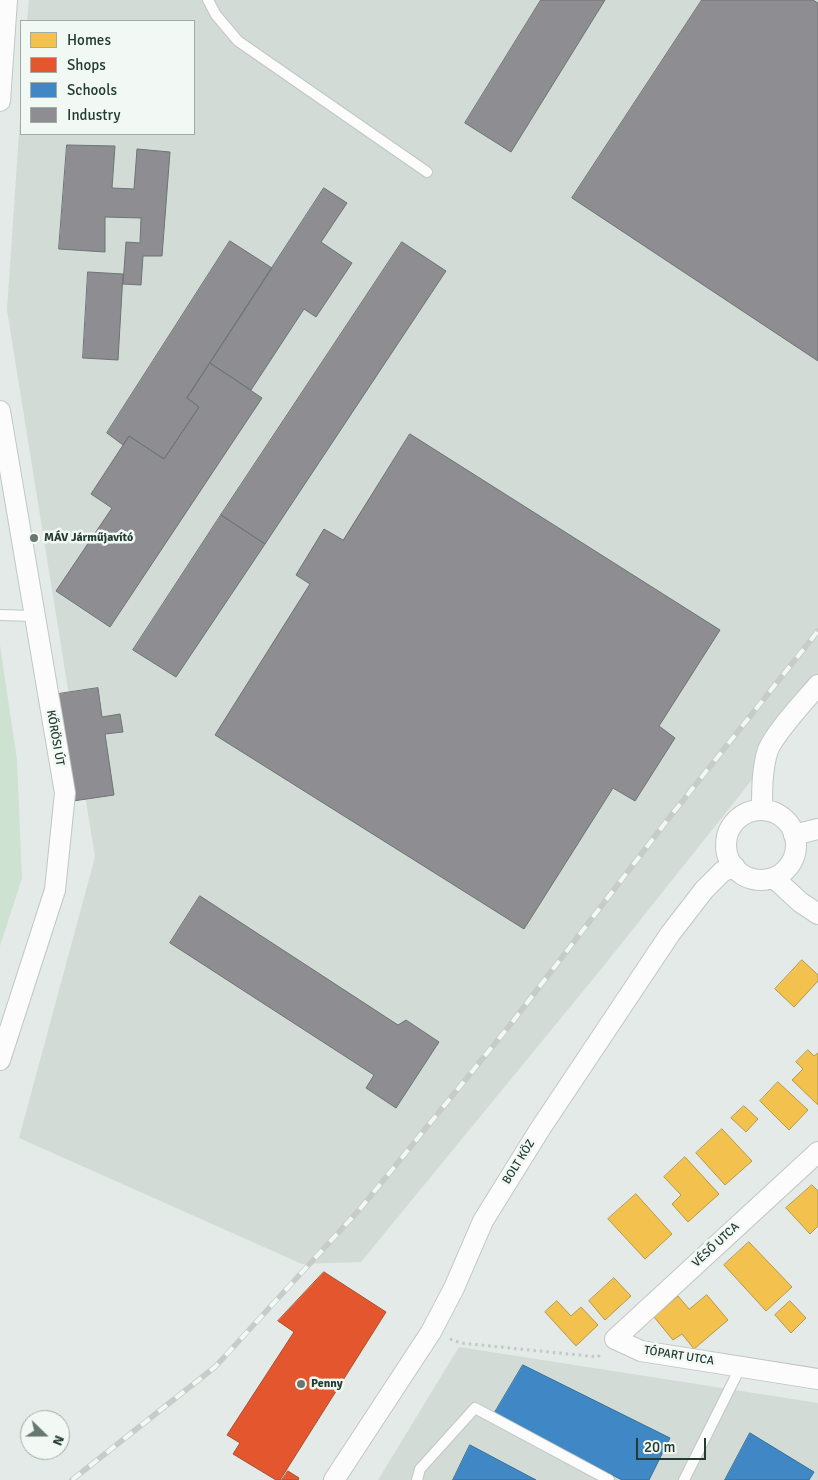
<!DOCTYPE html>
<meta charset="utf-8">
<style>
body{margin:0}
#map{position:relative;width:818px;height:1480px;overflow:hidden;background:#e4eae7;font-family:Signika,sans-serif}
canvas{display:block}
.legend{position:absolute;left:20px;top:20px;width:175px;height:115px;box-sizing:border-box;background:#f2f8f4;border:1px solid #9fada6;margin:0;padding:6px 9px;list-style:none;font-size:15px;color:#223c31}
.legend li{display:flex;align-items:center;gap:10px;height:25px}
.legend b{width:25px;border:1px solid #9fada6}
.north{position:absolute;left:20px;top:1410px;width:50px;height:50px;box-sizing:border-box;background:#f2f8f4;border:1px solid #9fada6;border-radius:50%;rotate:112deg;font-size:14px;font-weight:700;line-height:20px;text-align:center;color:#223c31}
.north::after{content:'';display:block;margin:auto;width:18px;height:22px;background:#667971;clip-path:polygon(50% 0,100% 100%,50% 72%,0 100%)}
.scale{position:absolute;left:636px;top:1438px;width:70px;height:22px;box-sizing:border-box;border:2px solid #223c31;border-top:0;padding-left:6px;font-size:15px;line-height:18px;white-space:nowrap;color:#223c31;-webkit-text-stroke:4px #f2f8f4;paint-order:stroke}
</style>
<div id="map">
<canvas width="818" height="1480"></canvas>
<ul class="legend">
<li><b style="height:14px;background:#f2c14e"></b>Homes</li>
<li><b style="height:14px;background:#e4572e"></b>Shops</li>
<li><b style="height:14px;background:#3f88c5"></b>Schools</li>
<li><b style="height:14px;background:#8d8d92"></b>Industry</li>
</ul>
<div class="north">N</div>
<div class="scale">20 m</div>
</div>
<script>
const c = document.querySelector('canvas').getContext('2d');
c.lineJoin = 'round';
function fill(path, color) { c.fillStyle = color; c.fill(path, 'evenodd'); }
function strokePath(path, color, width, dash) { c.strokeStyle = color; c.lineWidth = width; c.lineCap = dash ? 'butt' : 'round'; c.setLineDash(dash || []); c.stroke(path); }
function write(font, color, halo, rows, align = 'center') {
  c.font = font + ' Signika,sans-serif'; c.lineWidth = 5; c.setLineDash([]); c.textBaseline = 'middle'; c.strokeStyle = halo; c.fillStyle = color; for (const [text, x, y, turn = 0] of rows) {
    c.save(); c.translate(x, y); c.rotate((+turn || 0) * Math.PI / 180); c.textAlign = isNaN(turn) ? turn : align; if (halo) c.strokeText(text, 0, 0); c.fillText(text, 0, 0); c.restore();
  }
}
fill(new Path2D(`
 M29 0H818V697L602 968 361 1262 302 1264 19 1138 95 857 7 310 21 104V134H194V21H27Z
 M459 1347 818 1403V1480H378Z`), '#d2dbd6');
fill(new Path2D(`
 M0 645 17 760 22 878 0 946Z`), '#cde2d1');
const homes = new Path2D(`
 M802 960 818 975V981L794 1007 775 989Z
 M808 1050 814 1056 818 1053V1105L792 1080 803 1069 796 1062Z
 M778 1082 808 1110 789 1130 760 1101Z
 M744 1106 758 1119 746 1132 731 1118Z
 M722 1129 752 1161 725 1185 696 1153Z
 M685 1157 719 1194 688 1222 672 1204 681 1195 664 1177Z
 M812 1185 818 1191V1226L810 1234 786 1208Z
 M636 1194 672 1234 645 1259 608 1219Z
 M749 1242 792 1287 766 1311 724 1265Z
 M614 1278 631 1296 605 1320 589 1301Z
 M707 1295 728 1320 694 1349 682 1334 673 1340 654 1317 678 1296 689 1309Z
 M557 1301 571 1316 581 1307 598 1325 576 1346 545 1312Z
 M790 1301 806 1318 791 1333 775 1315Z`);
fill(homes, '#f2c14e');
strokePath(homes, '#b49945', 1);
const shops = new Path2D(`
 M324 1272 386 1312 280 1480H276L233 1454 240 1443 227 1435 294 1332 278 1321Z
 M288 1471 299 1478 298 1480H282Z`);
fill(shops, '#e4572e');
strokePath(shops, '#aa4f2f', 1);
const schools = new Path2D(`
 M523 1365 670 1438 649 1480H622L494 1414Z
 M750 1433 814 1472 809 1480H725Z
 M470 1445 536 1480H453Z`);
fill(schools, '#3f88c5');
strokePath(schools, '#367199', 1);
const industry = new Path2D(`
 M541 0H605L511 152 465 123Z
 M702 0H813L818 3V361L572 198Z
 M67 145 115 146 112 188 134 189 137 149 170 152 162 256H143L141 285 123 284 126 242 140 243 141 218 105 217V252L59 249Z
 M324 188 347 203 321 242 352 263 316 317 304 309 251 390 210 363Z
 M230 241 272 268 187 398 199 407 164 459 129 436 123 445 107 433Z
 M402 242 446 271 265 544 221 515Z
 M88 272 123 274 118 360 83 358Z
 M210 363 262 398 110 627 56 591 112 508 91 494 129 436 164 459 199 407 187 398Z
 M410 434 720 630 659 726 675 738 635 801 613 788 524 929 215 735 310 584 296 575 324 529 343 540Z
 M221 515 265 544 176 677 133 650Z
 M98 688 102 717 120 714 123 732 105 734 114 795 73 801 58 694Z
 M200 896 398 1025 406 1020 439 1042 396 1108 366 1088 374 1075 170 943Z`);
fill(industry, '#8d8d92');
strokePath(industry, '#6d7575', 1);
const service = new Path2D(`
 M208 0 216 15 238 41 427 172
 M0 615 33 616
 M417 1480 420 1469 475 1408 609 1480
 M684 1480 741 1366`);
const minor = new Path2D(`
 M0 101 7 0
 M0 411 65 793 55 890 0 1060
 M762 809C762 790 762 768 768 750 776 731 804 702 818 685
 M726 845a35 35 0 1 1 70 0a35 35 0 1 1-70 0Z
 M794 835 818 829
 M774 878 800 902 818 914
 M818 1152 615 1339 641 1351 818 1379
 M334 1480 431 1332 454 1288 483 1221 540 1129 670 934 704 890 723 871 735 867`);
strokePath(service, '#c1c7c4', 12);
strokePath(minor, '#c1c7c4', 22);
strokePath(new Path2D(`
 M450 1339 461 1343 598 1357 601 1353`), '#c1cac5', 3, [2.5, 4]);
strokePath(service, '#fbfcfb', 10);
strokePath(minor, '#fbfcfb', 20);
const rail = new Path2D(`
 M72 1480 215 1367 360 1209 510 1025 669 818 818 631`);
strokePath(rail, '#c7cbc9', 5.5);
strokePath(rail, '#f2f8f4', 4, [11]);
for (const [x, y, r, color] of [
 [34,538,5,"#667971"],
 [301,1384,5,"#667971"]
]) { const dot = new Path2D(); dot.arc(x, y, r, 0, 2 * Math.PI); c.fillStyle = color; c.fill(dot); strokePath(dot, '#f2f8f4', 2); }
write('bold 12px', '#223c31', '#f2f8f4', [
 ["MÁV Járműjavító",44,538],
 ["Penny",311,1384]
], 'left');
write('12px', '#223c31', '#f2f8f4', [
 ["KŐRÖSI ÚT",55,738,80],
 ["BOLT KÖZ",519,1162,-58],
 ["VÉSŐ UTCA",716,1245,-43],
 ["TÓPART UTCA",679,1356,9]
]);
</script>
